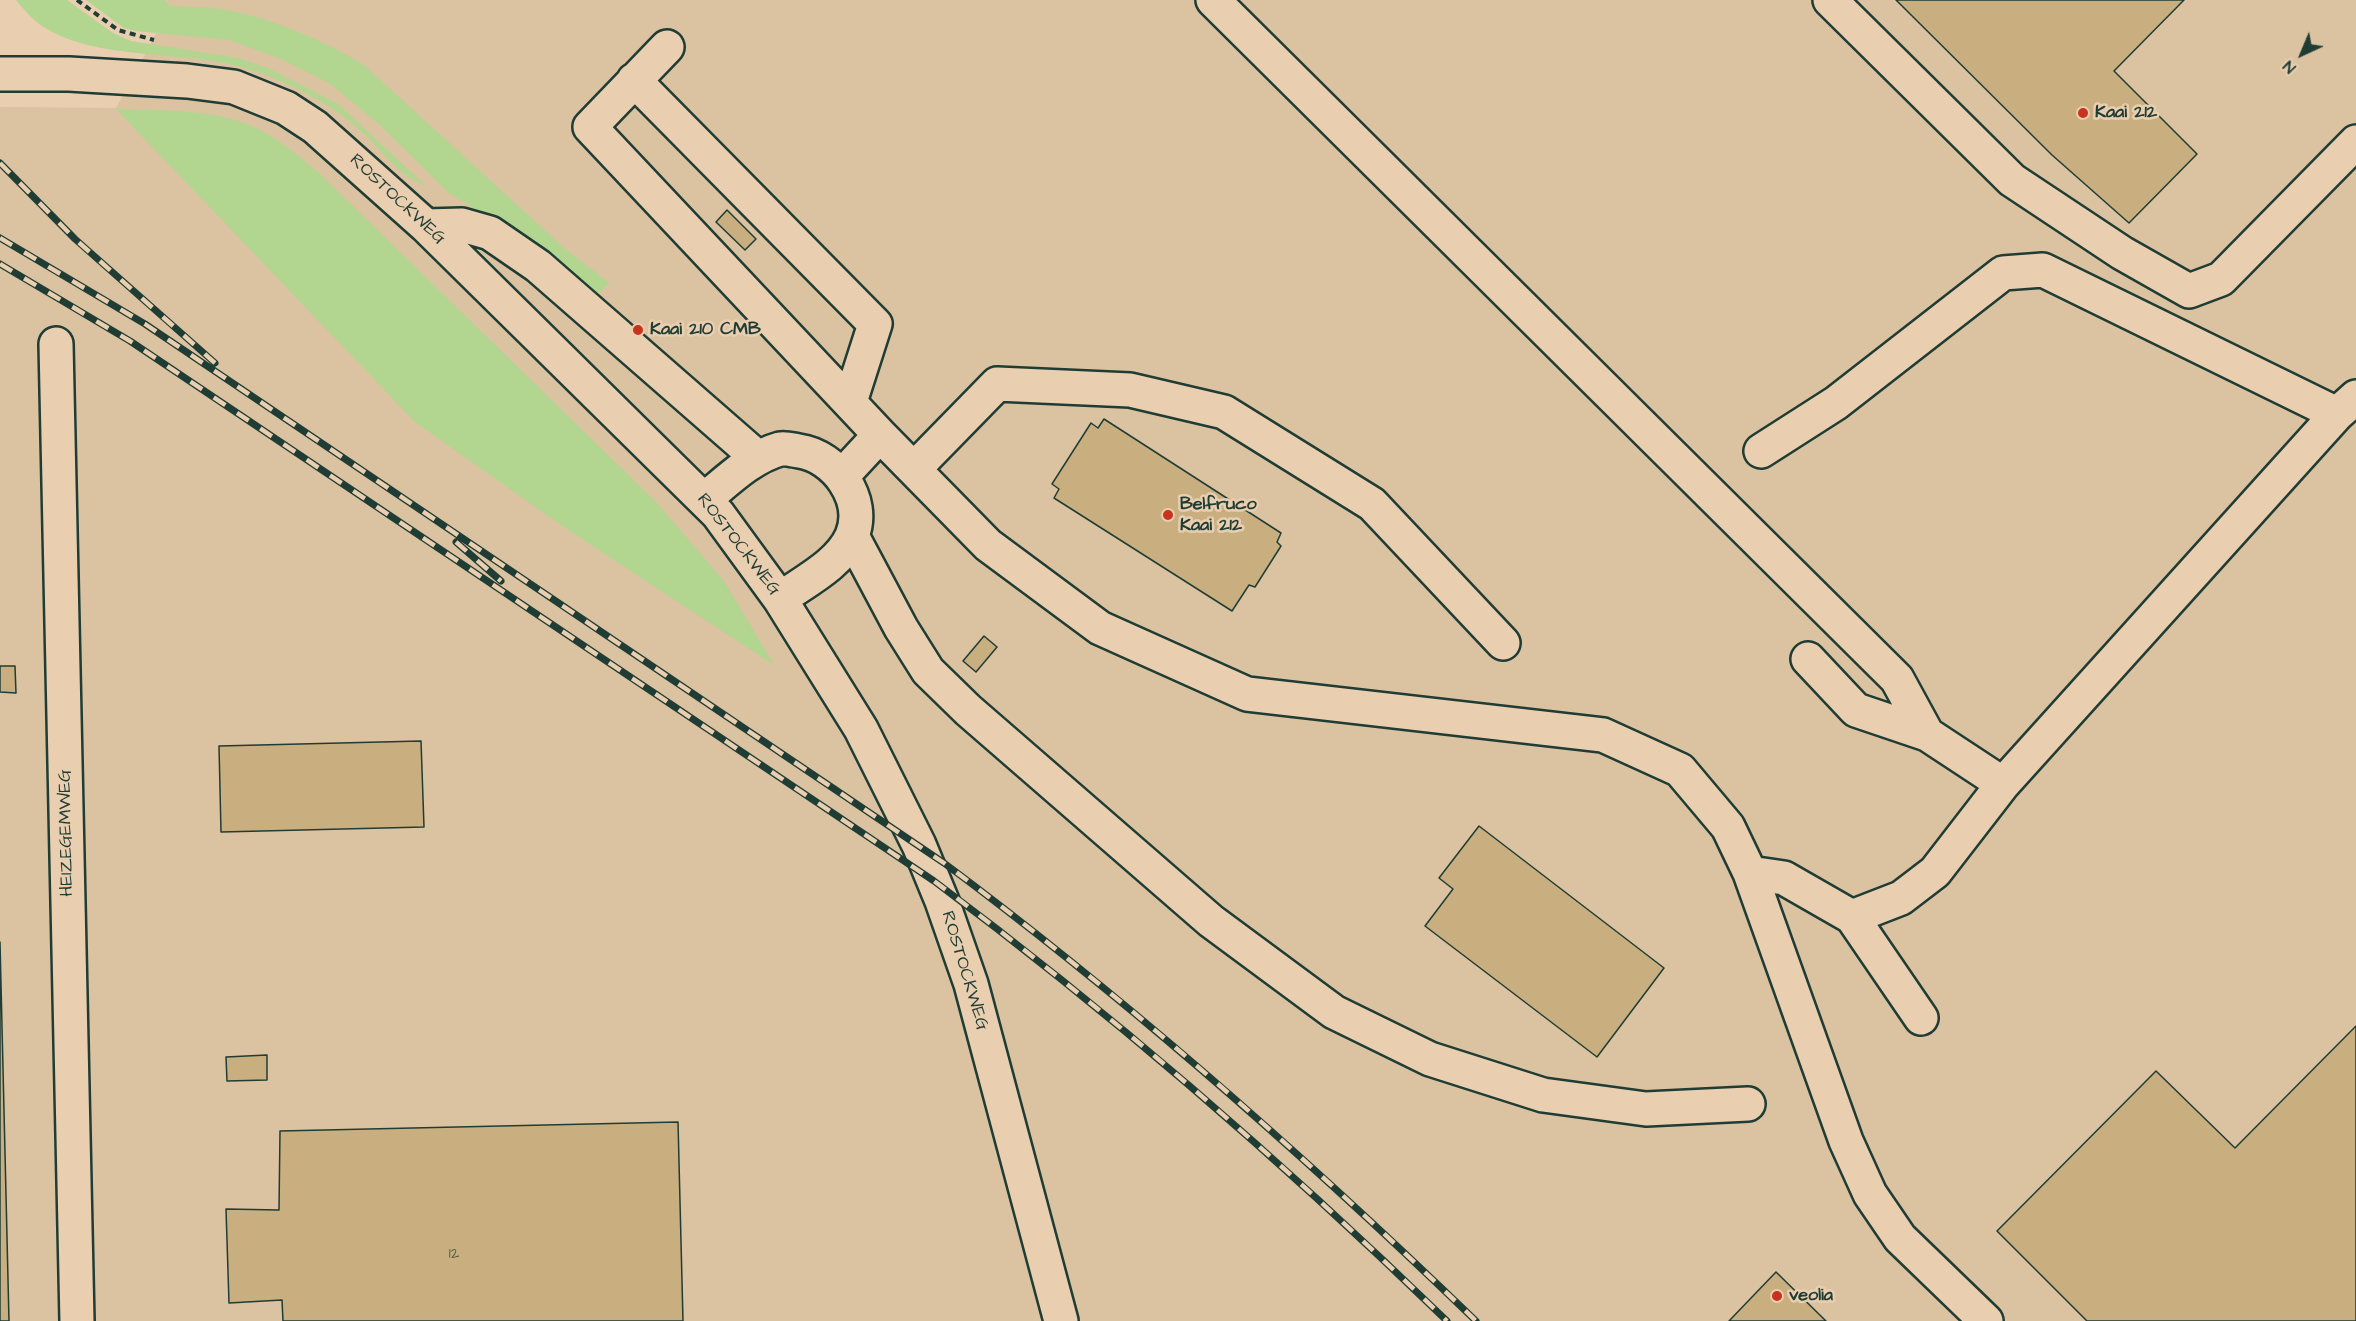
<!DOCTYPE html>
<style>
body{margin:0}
#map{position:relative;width:2356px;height:1321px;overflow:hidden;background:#e9ceb0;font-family:"Architects Daughter",sans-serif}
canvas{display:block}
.north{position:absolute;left:2272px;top:24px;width:60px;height:60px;-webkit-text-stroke:4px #e9ceb0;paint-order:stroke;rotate:224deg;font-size:16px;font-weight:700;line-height:24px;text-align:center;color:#1f3d34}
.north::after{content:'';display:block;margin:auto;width:21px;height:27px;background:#1f3d34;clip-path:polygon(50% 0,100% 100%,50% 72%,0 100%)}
</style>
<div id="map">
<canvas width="2356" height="1321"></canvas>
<div class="north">N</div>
</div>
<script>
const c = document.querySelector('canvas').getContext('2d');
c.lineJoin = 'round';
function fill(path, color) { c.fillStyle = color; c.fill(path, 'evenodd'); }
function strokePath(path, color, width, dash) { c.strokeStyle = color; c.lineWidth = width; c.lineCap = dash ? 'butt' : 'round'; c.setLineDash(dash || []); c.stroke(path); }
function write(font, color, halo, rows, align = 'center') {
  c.font = font + ' "Architects Daughter",sans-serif'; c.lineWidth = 5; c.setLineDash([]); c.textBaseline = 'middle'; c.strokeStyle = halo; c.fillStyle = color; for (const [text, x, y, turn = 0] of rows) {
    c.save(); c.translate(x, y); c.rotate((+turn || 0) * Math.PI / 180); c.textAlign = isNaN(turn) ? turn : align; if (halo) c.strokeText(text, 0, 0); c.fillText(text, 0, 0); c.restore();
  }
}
fill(new Path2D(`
 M165 0H2356V1321H0V107L116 108 171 6Z`), '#dbc2a0');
fill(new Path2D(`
 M16 0H67L113 33 131 41 238 58 270 69 338 104 426 186C400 177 381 149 361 131 326 100 282 78 237 66 178 50 89 61 38 23 30 17 23 8 16 0Z
 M86 0H165L171 6C190 7 209 7 227 10 274 19 322 40 363 64L562 246 609 283 595 296 513 230 451 195 381 126 329 83 281 59 229 40 135 31 124 28Z
 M116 109C161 111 212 108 254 127 278 138 299 156 319 173L656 502 724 581 774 665 565 528 415 422Z`), '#b2d690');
const building = new Path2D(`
 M1896 0H2184L2114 71 2197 154 2129 223 2052 155Z
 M727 210 756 239 745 250 716 222Z
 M1104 419 1281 533 1277 542 1281 546 1255 587 1249 585 1232 611 1054 498 1059 489 1052 484 1091 423 1098 428Z
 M984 636 997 647 976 672 963 661Z
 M0 666H15L16 693 0 692Z
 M421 741 424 827 221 832 219 746Z
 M1479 826 1664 968 1597 1057 1425 926 1453 889 1439 878Z
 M0 942 9 1321H0Z
 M2356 1026V1321H2087L1997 1231 2156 1071 2235 1148Z
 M267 1055V1080L227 1081 226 1057Z
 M678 1122 683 1321H283L282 1300 229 1303 226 1209 279 1210 280 1131Z
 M1776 1272 1826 1321H1729Z`);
fill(building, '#c9af80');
strokePath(building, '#1f3d34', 1.5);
const minor = new Path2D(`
 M1213 0 1897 679 1927 734
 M1830 0 2012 180 2122 253 2189 291 2221 279 2356 142
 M667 47 590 127 880 435 988 545 1100 628 1247 694 1603 735 1680 770 1728 827 1750 873 1784 878 1852 917 1921 1018
 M0 74H69L187 81 234 87 286 108 315 127 426 226 718 514 780 599 861 729 919 845 942 901 971 984 1061 1321
 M634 80 875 324 850 402
 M426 226 462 225 490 233 538 266 758 458
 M56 344 77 1321
 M1761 451 1836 403 2003 273 2043 270 2337 414
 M914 469 997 384 1130 390 1224 412 1372 504 1503 643
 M842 476 880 435
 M704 500C727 481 751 457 780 449 786 448 793 450 799 451 835 456 867 499 852 536 839 565 805 581 780 599
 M852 536 901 628 928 671 968 710 1211 921 1334 1012 1430 1059 1543 1095 1646 1109 1748 1104
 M1808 659 1856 710 1927 734 2003 784
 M1750 873 1846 1141 1870 1194 1900 1238 1986 1321
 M1852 917 1901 898 1935 872 2003 784 2337 414 2356 397`);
strokePath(minor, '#1f3d34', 38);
strokePath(new Path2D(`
 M77 0 118 30 154 40`), '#1f3d34', 4, [6, 4.5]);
strokePath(minor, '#e9ceb0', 33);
const rail = new Path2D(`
 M0 163 75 239 215 363
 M0 238 145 324 944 863C1132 1003 1307 1158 1476 1321
 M0 264 130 341 934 881C1115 1016 1285 1164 1447 1321
 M456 542 501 581`);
strokePath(rail, '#1f3d34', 7);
strokePath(rail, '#e9ceb0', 4.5, [14]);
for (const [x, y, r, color] of [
 [2083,113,6,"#c8321e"],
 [638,330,6,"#c8321e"],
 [1168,515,6,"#c8321e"],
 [1777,1296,6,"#c8321e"]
]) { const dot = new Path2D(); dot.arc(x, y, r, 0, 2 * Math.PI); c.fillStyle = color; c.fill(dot); strokePath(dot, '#e9ceb0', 2); }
write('15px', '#4a5a47', null, [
 ["12",454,1255]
]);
write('bold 18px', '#1f3d34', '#e9ceb0', [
 ["Kaai 212",2095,113],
 ["Kaai 210 CMB",650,330],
 ["Belfruco",1180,505],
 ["Kaai 212",1180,526],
 ["veolia",1789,1296]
], 'left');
write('18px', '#1f3d34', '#e9ceb0', [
 ["ROSTOCKWEG",397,200,43],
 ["ROSTOCKWEG",738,545,52],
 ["HEIZEGEMWEG",67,833,-91],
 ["ROSTOCKWEG",964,971,73]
]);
</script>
